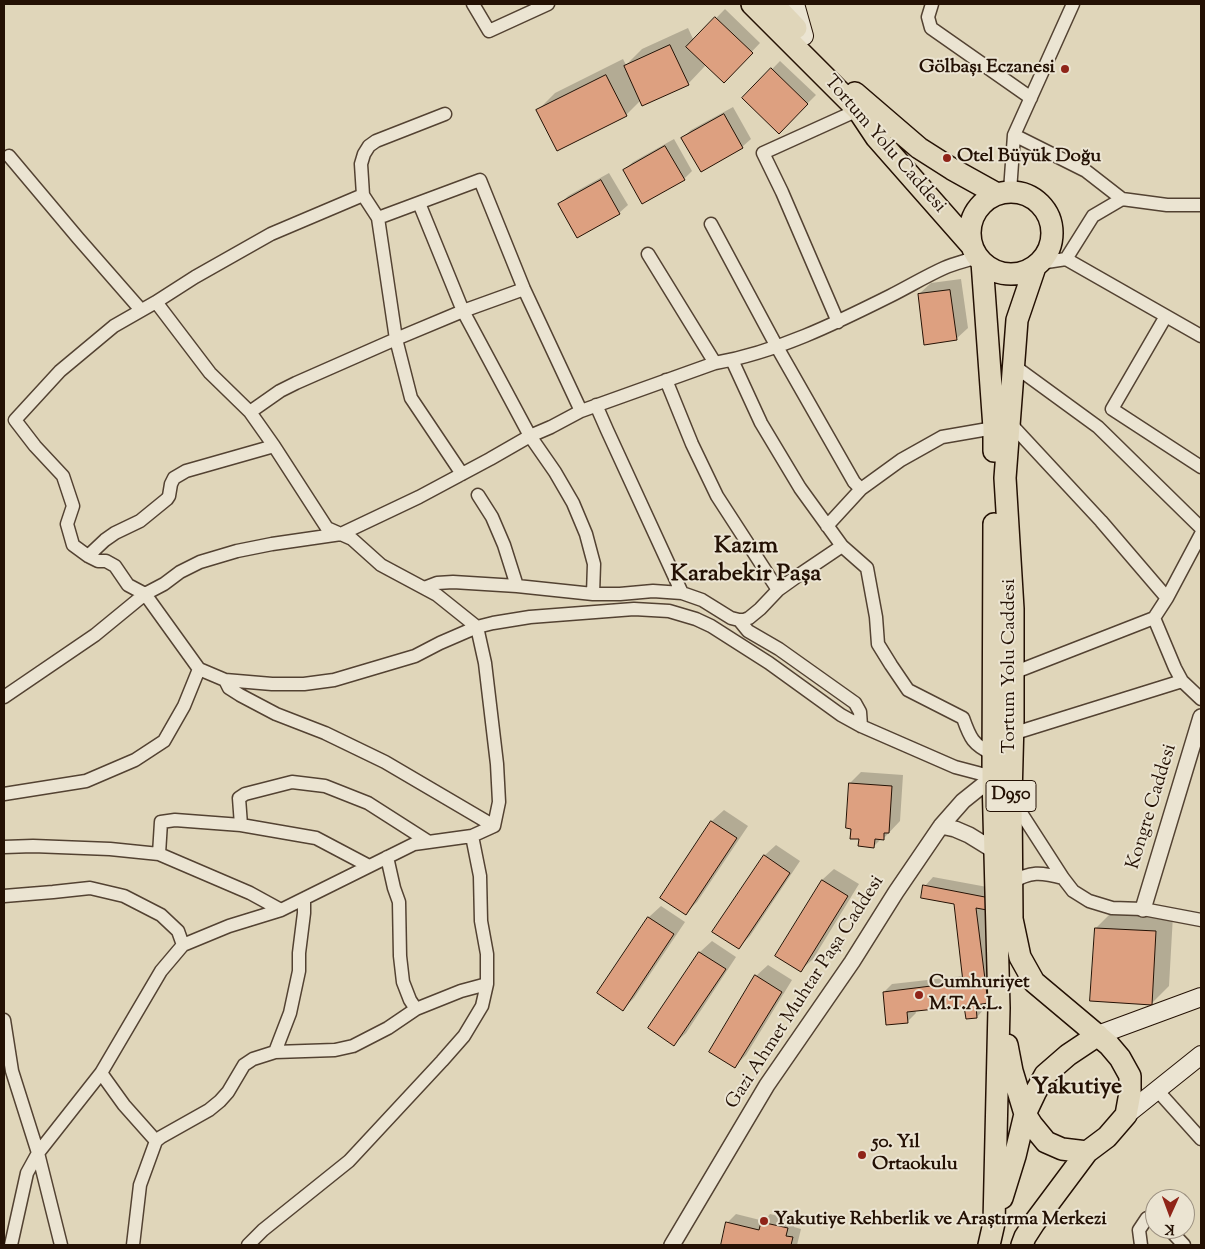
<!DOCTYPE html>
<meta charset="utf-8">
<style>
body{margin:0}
#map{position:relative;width:1205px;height:1249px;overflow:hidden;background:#e0d6ba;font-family:"Sorts Mill Goudy",serif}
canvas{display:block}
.frame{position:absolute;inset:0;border:5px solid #241104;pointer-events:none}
.north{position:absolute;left:1145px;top:1189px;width:50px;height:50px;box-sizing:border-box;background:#ebe4d2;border:1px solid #9b9080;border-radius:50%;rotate:182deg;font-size:14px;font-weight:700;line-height:20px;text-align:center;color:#241104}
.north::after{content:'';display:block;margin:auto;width:18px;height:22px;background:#8f2418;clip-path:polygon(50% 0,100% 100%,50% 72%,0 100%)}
</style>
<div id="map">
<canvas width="1205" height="1249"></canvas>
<div class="frame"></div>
<div class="north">K</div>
</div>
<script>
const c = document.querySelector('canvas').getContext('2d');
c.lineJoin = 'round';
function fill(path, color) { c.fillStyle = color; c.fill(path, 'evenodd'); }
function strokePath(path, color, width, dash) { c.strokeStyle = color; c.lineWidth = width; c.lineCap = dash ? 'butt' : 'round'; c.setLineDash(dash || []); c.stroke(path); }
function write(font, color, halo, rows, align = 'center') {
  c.font = font + ' "Sorts Mill Goudy",serif'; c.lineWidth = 4; c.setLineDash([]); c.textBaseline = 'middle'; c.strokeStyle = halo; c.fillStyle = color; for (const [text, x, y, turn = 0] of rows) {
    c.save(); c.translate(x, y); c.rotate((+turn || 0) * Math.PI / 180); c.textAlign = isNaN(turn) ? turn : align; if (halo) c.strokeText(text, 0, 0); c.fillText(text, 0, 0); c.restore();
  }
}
fill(new Path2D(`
 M725 9 760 43 724 81 703 61 705 66 688 84 641 100 626 115 538 110 555 93 623 59 626 65 642 49 688 28 694 41Z
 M780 61 816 95 779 132 744 98Z
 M733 107 751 139 742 147 683 138 691 130Z
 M674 139 692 171 684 179 624 170 633 162Z
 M609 173 628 205 619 213 560 204 568 196Z
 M961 279 968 328 956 339 919 294 931 283Z
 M861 772 903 775 900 821 883 839H881L874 846 860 838 852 828 850 783Z
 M724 810 748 826 697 902 686 913 662 897 712 821Z
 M776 845 800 861 750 936 738 948 764 856Z
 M834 869 859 884 813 959 801 970 822 880Z
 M933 877 998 889 986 909 996 994 988 1002H985V1008L977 1017 965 1004 915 1010 916 1013 907 1022 884 992 892 984 963 976 955 903 925 886Z
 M661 906 685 922 634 998 623 1009 599 993 649 917Z
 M1113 911 1173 915 1169 986 1152 1003 1096 928Z
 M712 941 736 957 686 1033 674 1044 650 1028 700 952Z
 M768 965 792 980 746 1055 735 1066 756 976Z
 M736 1214 764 1221 770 1214 795 1220 794 1227 801 1229 797 1245H722L728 1222Z`), '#0003');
const building = new Path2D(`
 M715 17 753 53 724 83 686 47Z
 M670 45 689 85 642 106 624 66Z
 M771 68 808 104 779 134 742 98Z
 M606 75 627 116 557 151 536 110Z
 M724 114 743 148 701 172 681 138Z
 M665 146 685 180 642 204 623 170Z
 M601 180 620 214 577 238 558 204Z
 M950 290 957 340 924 345 918 294Z
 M849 783 892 786 889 833H884V840L875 839 874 848 858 846 859 839H850L851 829 846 828Z
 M711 821 737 838 686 915 660 898Z
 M764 855 790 873 739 949 712 932Z
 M822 880 848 896 801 972 775 956Z
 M923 885 990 898 987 910 976 908 988 1003 976 1005 977 1018 966 1019 964 1006 907 1012 908 1023 886 1025 883 992 963 982 954 904 921 898Z
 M648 917 674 934 623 1011 597 993Z
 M1095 928 1156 931 1152 1005 1090 1001Z
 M699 952 726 969 674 1046 648 1028Z
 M755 975 782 992 735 1068 709 1052Z
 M726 1222 759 1230 761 1222 788 1228 786 1236 793 1237 791 1245H721Z`);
fill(building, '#dda080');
strokePath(building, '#241104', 1);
const minor = new Path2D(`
 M473 4 489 31 548 4
 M932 4 928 17 931 28 1031 98
 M445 114 376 141 369 146 364 154 361 164 363 195 378 218 396 339 411 398 462 474
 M1014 135 1086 171 1122 199 1093 216 1066 259 1040 263
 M9 156 78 238 141 310
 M1010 191 1014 135 1073 4
 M1122 199 1167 205H1201
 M419 203 463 311 530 436 555 472 573 503 586 534 594 564 593 594
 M378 218 480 180 524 289 581 411
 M711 224 777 347 854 482 861 489
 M648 254 715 363
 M1066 259 1201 336
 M156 302 195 277 271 234 363 195
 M1166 316 1112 409 1201 467
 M838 322 782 192 763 153 858 110
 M732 360 761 423 800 488 842 546 867 568 876 617 878 644 891 665 908 690 963 718C970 738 973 745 993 754
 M1013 365 1098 427 1201 528
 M666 380 692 444 717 496 778 590
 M596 405 607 430 682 593
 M250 412 280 391 296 383 396 339 463 311 524 289
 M1009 422 1101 521 1167 598 1154 618 1175 668 1182 681 1201 699
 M478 495 492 517 504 545 517 586
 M827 526 861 489 901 460 942 437 994 428
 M88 556 105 540 115 533 140 521 167 499 169 496 171 484 174 478 186 471 274 446
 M424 588 437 583 453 582 517 586 593 594H620L653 591 682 593 702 600 731 618 739 620H744L749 618 760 609 778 590 799 575 842 546
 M1167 598 1201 534
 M739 620 748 631 779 649 855 703 860 712 861 726
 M1013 673 1154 618
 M225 680 229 688 240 695 276 714 325 733 385 762 494 826
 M4 697 95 635 145 594 164 584 180 572 200 562 237 551 272 544 341 534 419 497 490 459 530 436 551 427 581 411 715 363C777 352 834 324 890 296 908 287 926 276 944 268 955 263 966 261 977 257
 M1012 734 1182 681
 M4 794 86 781 135 760 164 741 184 706 199 669
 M1014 802 1063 878 1073 891 1089 901 1112 908 1143 909 1201 920
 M241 825 239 798 245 794 292 782 325 786 368 803 429 842
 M472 836 494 826 499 802 497 764 485 663 477 627 437 595 381 565 352 539 327 528 274 446 250 412 210 373 156 302 114 326 60 371 15 420 35 446 63 476 73 506 67 524 73 545 88 556 98 561H106L115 566 128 585 145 594 199 669 225 680 272 684H304L334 680 415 656 440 643 477 627 493 623 530 617 634 609 669 611 696 619 711 626 769 663 841 715 861 726 955 767 993 777
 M4 847 33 846 110 849 159 854 250 893 281 910
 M159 854 161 822 175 820 241 825 316 838 369 866
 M387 857 394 888 399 902 400 956 403 982 410 1000 416 1009
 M1011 883C1030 871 1041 872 1063 878
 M4 896 53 892 90 888 124 896 161 915 178 931 183 945
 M4 1020 12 1071 38 1153 61 1245
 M275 1052 290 1013 299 971V953L304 913V899
 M101 1073 124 1105 156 1141
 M1157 1090 1201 1139
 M1169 1229 1184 1245
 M11 1245 27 1173 38 1153 101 1073 161 971 183 945 229 926 281 910 414 844 472 836 480 876 481 921 487 954V984L482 1006 464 1036 442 1061 349 1161 263 1230 248 1245
 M133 1245 140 1185 156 1141 161 1137 209 1110 220 1101 228 1092 244 1065 253 1059 275 1052 335 1050 353 1046 388 1028 416 1009 461 991 487 984
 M1141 1245 1139 1230 1147 1218 1155 1216`);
const tertiary = new Path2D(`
 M941 826 955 829 969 835 995 851
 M1143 909 1201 717
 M672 1245 767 1085 852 962 896 892 941 826 963 801 993 777`);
const secondary = new Path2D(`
 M795 4 804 36
 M1098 1035 1201 997
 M1126 1115 1201 1055`);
const trunk = new Path2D(`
 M752 4 858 110 876 137 972 246
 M773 4 796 28
 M855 93 919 148 952 169 997 194
 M970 233a41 41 0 1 1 82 0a41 41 0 1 1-82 0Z
 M982 262 994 428V451
 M1007 1045 1012 1071 1025 1114 1032 1125 1046 1142 1062 1149 1087 1152
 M1002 1198 1015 1156 1025 1114 1035 1093 1045 1075 1068 1055 1098 1035
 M989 1245 994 1223 999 1008 993 777 994 524
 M1022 1245 1025 1237 1034 1223 1087 1152 1107 1137 1126 1115 1130 1093V1076L1120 1058 1109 1045 1034 982 1020 957 1012 919 1011 797 1013 721V609L1005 478 1017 320 1035 267`);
strokePath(minor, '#534232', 15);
strokePath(tertiary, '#534232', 18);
strokePath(secondary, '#241104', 20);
strokePath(trunk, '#241104', 24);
strokePath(minor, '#ebe4d2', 12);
strokePath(tertiary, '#ebe4d2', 15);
strokePath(secondary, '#ebe4d2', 18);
strokePath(trunk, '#e0d6ba', 21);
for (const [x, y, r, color] of [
 [1065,69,5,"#8f2418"],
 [947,158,5,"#8f2418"],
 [919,995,5,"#8f2418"],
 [862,1155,5,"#8f2418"],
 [764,1221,5,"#8f2418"]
]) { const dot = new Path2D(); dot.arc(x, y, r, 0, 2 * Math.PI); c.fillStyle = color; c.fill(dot); strokePath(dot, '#ebe4d2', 2); }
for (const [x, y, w] of [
 [1011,796,50]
]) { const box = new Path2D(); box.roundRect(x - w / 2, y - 15.5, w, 31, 4); c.fillStyle = '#ebe4d2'; c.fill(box); strokePath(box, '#241104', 1); }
write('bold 18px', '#241104', null, [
 ["D950",1011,796]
]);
write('bold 19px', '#241104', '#ebe4d2', [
 ["Gölbaşı Eczanesi",1055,69,"right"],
 ["Otel Büyük Doğu",957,158],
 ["Cumhuriyet",929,984],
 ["M.T.A.L.",929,1006],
 ["50. Yıl",872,1144],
 ["Ortaokulu",872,1166],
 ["Yakutiye Rehberlik ve Araştırma Merkezi",774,1221]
], 'left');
write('19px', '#241104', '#ebe4d2', [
 ["Tortum Yolu Caddesi",884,145,49],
 ["Tortum Yolu Caddesi",1011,666,-90],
 ["Kongre Caddesi",1153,807,-73],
 ["Gazi Ahmet Muhtar Paşa Caddesi",806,993,-57]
]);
write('bold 24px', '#241104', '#ebe4d2', [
 ["Kazım",746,548],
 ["Karabekir Paşa",746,576],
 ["Yakutiye",1077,1089]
]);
</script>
